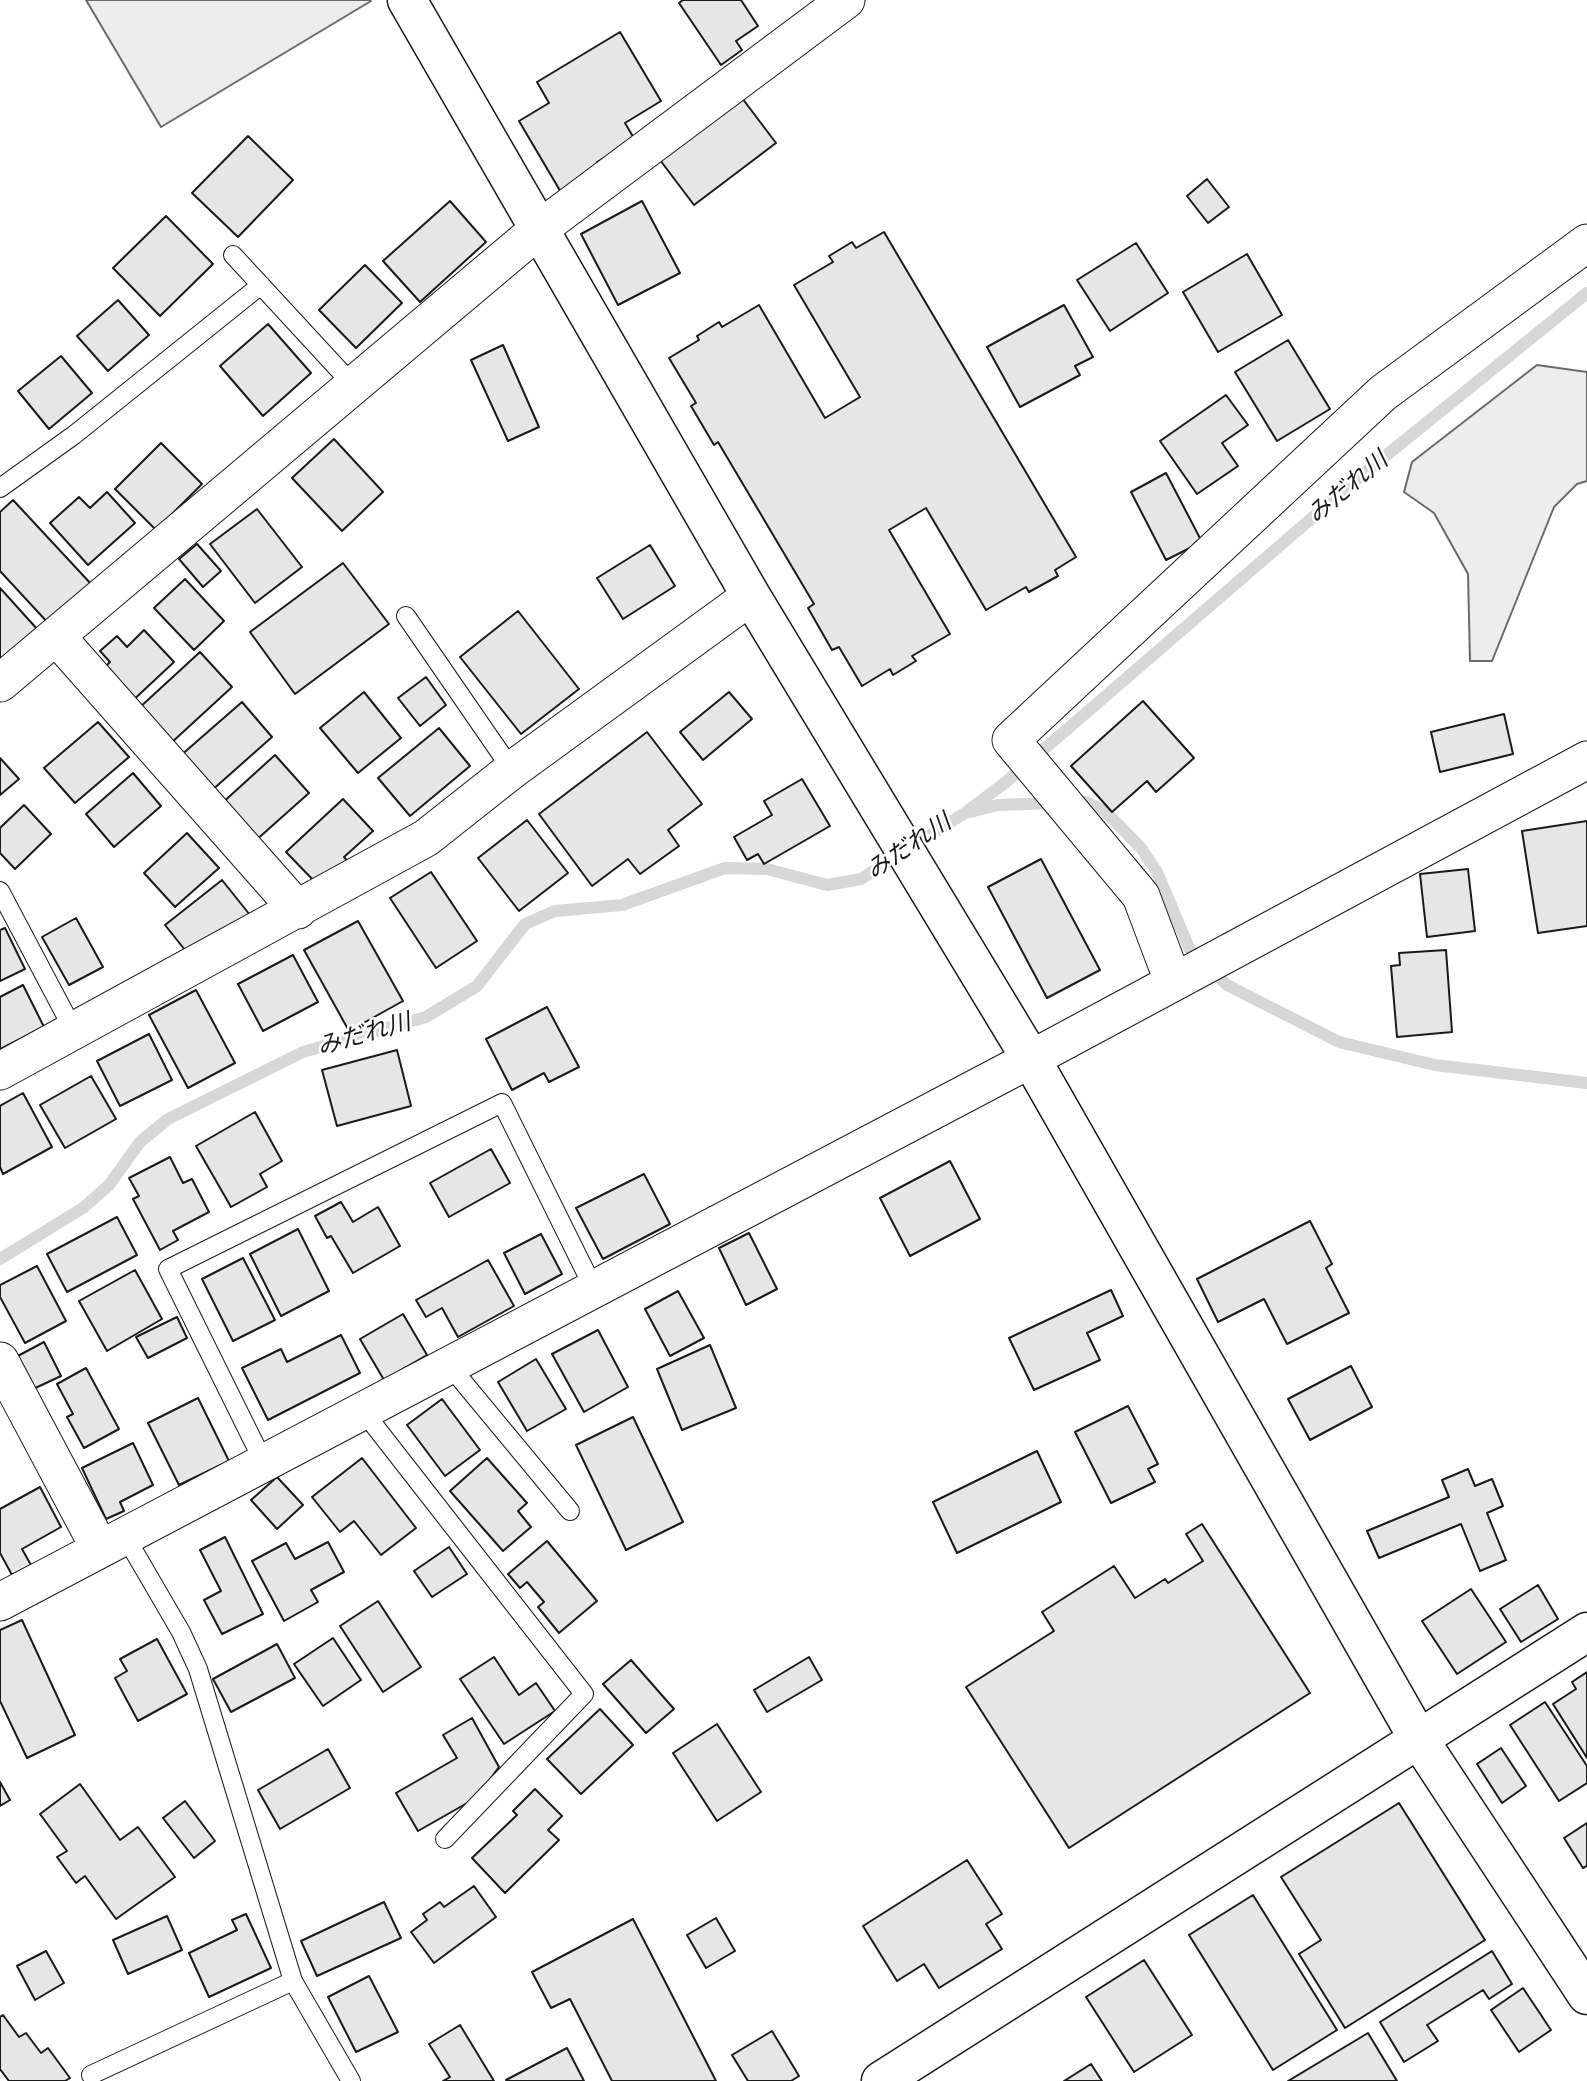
<!DOCTYPE html>
<meta charset="utf-8">
<style>
body{margin:0}
canvas{display:block;background:#fff}
</style>
<canvas width="1587" height="2081"></canvas>
<script>
const c = document.querySelector('canvas').getContext('2d');
c.lineJoin = 'round';
function fill(path, color) { c.fillStyle = color; c.fill(path, 'evenodd'); }
function strokePath(path, color, width, dash) { c.strokeStyle = color; c.lineWidth = width; c.lineCap = dash ? 'butt' : 'round'; c.setLineDash(dash || []); c.stroke(path); }
function write(font, color, halo, rows, align = 'center') {
  c.font = font + ' "Libre Baskerville","Noto Sans JP",serif'; c.lineWidth = 5; c.setLineDash([]); c.textBaseline = 'middle'; c.strokeStyle = halo; c.fillStyle = color; for (const [text, x, y, turn = 0] of rows) {
    c.save(); c.translate(x, y); c.rotate((+turn || 0) * Math.PI / 180); c.textAlign = isNaN(turn) ? turn : align; if (halo) c.strokeText(text, 0, 0); c.fillText(text, 0, 0); c.restore();
  }
}
const built = new Path2D(`
 M86 0H370L371 1 161 127Z
 M1537 365 1587 372V481L1577 484 1554 507 1492 661H1470L1468 574 1434 513 1404 492 1412 462Z`);
fill(built, '#ededed');
strokePath(built, '#6a6a6a', 2);
strokePath(new Path2D(`
 M1074 803 1086 802 1106 812 1141 848 1157 872 1189 948 1227 985 1339 1042 1435 1065 1587 1083
 M970 812 998 805 1056 803
 M0 1259 83 1208 109 1185 140 1142 168 1119 303 1052 426 1017 477 986 525 924 555 911 622 905 725 868 767 869 827 885 861 879 965 813 1006 782 1357 479 1587 293`), '#d7d7d7', 12);
const building = new Path2D(`
 M683 0H741L758 26 736 41 742 50 721 65 679 3Z
 M620 32 661 101 625 123 635 140 597 162 602 170 562 194 519 121 549 103 537 82Z
 M739 94 776 143 694 205 657 156Z
 M248 136 293 180 238 237 192 193Z
 M1207 179 1229 207 1208 223 1187 196Z
 M450 201 486 242 420 302 383 261Z
 M642 201 680 273 618 305 581 234Z
 M166 216 213 264 160 316 113 268Z
 M884 232 1076 557 1055 570 1058 576 1029 592 1026 587 986 610 926 508 889 530 950 634 912 656 916 661 893 675 890 669 862 686 839 647 832 650 808 608 814 604 718 442 714 445 691 406 696 403 669 358 699 340 697 336 719 322 722 327 759 305 825 418 860 397 794 285 833 262 829 256 852 242 856 248Z
 M1136 243 1168 293 1110 331 1077 280Z
 M1247 254 1282 315 1218 352 1183 292Z
 M365 265 402 303 356 348 319 310Z
 M118 300 149 335 108 371 77 336Z
 M1064 305 1093 357 1075 366 1080 375 1020 407 987 347Z
 M268 324 311 373 263 416 220 366Z
 M1288 340 1330 409 1277 441 1235 372Z
 M503 345 539 427 508 441 471 360Z
 M61 356 92 393 49 429 18 391Z
 M1226 395 1248 425 1222 443 1238 466 1197 494 1160 441Z
 M334 439 383 492 342 531 292 478Z
 M161 443 202 484 156 530 115 489Z
 M1166 473 1202 542 1166 560 1131 492Z
 M107 492 135 523 88 565 50 523 79 497 90 508Z
 M13 500 92 585 49 624 0 571V512Z
 M257 509 302 567 255 603 210 544Z
 M197 544 221 571 203 587 179 559Z
 M650 545 675 586 623 619 597 578Z
 M343 563 389 624 295 694 250 632Z
 M185 579 224 621 194 650 154 608Z
 M0 588 38 630 3 661 0 658Z
 M518 611 579 689 521 734 460 657Z
 M144 630 174 662 128 705 99 673 110 662 100 651 117 636 127 647Z
 M200 652 232 687 170 744 138 709Z
 M426 677 446 705 420 726 398 698Z
 M364 692 401 738 358 773 320 728Z
 M729 692 752 719 703 760 680 732Z
 M1143 701 1194 758 1156 792 1147 781 1112 812 1071 766Z
 M242 702 272 737 210 792 179 757Z
 M1504 714 1513 754 1440 772 1431 732Z
 M98 722 129 757 75 803 44 768Z
 M439 728 470 766 410 816 378 778Z
 M647 732 702 804 668 830 679 846 640 874 628 859 592 886 539 814Z
 M275 755 309 793 254 842 220 805Z
 M0 758 19 779 0 795Z
 M133 773 161 806 114 847 86 814Z
 M802 779 830 826 764 864 758 854 747 860 734 837 772 815 764 801Z
 M343 799 373 831 344 857 353 867 316 883 286 852Z
 M24 805 51 834 15 869 0 853V828Z
 M527 820 568 873 519 911 478 858Z
 M1587 821V926L1538 933 1522 831Z
 M187 833 219 868 175 907 144 873Z
 M1041 859 1100 970 1047 998 988 887Z
 M1468 869 1475 931 1427 937 1420 874Z
 M431 872 477 941 436 968 390 898Z
 M222 880 250 915 193 960 165 925Z
 M76 918 103 967 69 985 42 937Z
 M358 921 403 1001 349 1031 304 950Z
 M5 928 25 969 0 981V930Z
 M1446 950 1452 1032 1397 1037 1391 966 1400 965 1399 953Z
 M293 955 318 1002 263 1031 238 984Z
 M23 985 44 1027 0 1049V997Z
 M196 990 235 1063 188 1088 149 1015Z
 M547 1007 579 1067 549 1082 544 1073 512 1090 486 1039Z
 M149 1034 172 1080 120 1106 97 1061Z
 M397 1050 411 1106 337 1126 322 1070Z
 M91 1076 116 1119 65 1148 40 1105Z
 M23 1093 52 1147 3 1174 0 1167V1106Z
 M255 1112 282 1161 260 1174 267 1187 231 1207 196 1146Z
 M491 1149 510 1183 449 1217 430 1183Z
 M170 1157 183 1183 192 1179 209 1212 173 1231 178 1240 160 1250 133 1199 139 1196 129 1178Z
 M950 1161 980 1219 910 1256 880 1198Z
 M644 1174 670 1224 603 1259 576 1208Z
 M341 1202 353 1222 378 1207 400 1246 353 1273 331 1236 327 1238 315 1216Z
 M117 1217 137 1255 67 1292 47 1254Z
 M1310 1221 1332 1264 1326 1268 1349 1313 1287 1344 1264 1299 1218 1322 1197 1279Z
 M298 1229 329 1291 281 1316 250 1254Z
 M749 1233 777 1289 746 1305 719 1248Z
 M541 1234 562 1274 525 1294 504 1253Z
 M243 1258 275 1320 233 1341 202 1279Z
 M488 1260 514 1306 458 1337 442 1308 426 1317 416 1300Z
 M37 1266 66 1321 25 1343 0 1297V1285Z
 M135 1270 162 1319 107 1351 79 1301Z
 M1111 1290 1123 1316 1087 1333 1100 1360 1034 1390 1009 1338Z
 M678 1291 704 1338 670 1356 645 1309Z
 M403 1314 427 1355 384 1380 360 1339Z
 M177 1317 187 1338 148 1358 136 1337Z
 M598 1330 628 1387 584 1412 552 1354Z
 M341 1335 360 1373 268 1420 242 1368 281 1349 287 1362Z
 M44 1342 61 1376 31 1390 14 1358Z
 M710 1345 736 1408 682 1430 657 1369Z
 M536 1359 566 1409 527 1431 498 1382Z
 M1351 1366 1372 1407 1310 1440 1288 1399Z
 M86 1368 119 1429 84 1448 67 1417 73 1414 57 1384Z
 M198 1398 229 1461 179 1485 148 1423Z
 M442 1399 480 1450 445 1476 407 1425Z
 M1128 1406 1158 1464 1148 1469 1155 1482 1111 1503 1075 1432Z
 M633 1417 683 1522 626 1550 576 1445Z
 M133 1443 153 1485 120 1502 124 1511 106 1519 82 1468Z
 M1037 1451 1061 1502 957 1553 933 1502Z
 M362 1458 416 1528 381 1555 354 1521 340 1532 312 1497Z
 M487 1458 527 1503 518 1511 531 1527 503 1551 450 1491Z
 M1468 1469 1475 1486 1492 1479 1503 1506 1487 1513 1506 1560 1480 1571 1461 1524 1379 1558 1367 1531 1449 1497 1442 1480Z
 M277 1477 303 1505 277 1529 251 1500Z
 M40 1487 61 1527 22 1549 31 1565 12 1575 0 1553V1509Z
 M1202 1524 1310 1693 1069 1848 966 1687 1054 1631 1042 1612 1114 1566 1135 1598 1165 1579 1168 1583 1203 1561 1186 1534Z
 M225 1537 263 1614 222 1634 204 1600 221 1591 200 1550Z
 M547 1541 597 1601 559 1633 538 1607 544 1602 527 1582 520 1588 508 1574Z
 M328 1542 344 1572 311 1590 318 1602 284 1621 252 1561 286 1543 295 1559Z
 M449 1547 467 1574 432 1597 414 1571Z
 M1538 1585 1558 1619 1521 1642 1500 1609Z
 M1471 1589 1506 1642 1457 1674 1422 1621Z
 M378 1601 421 1667 383 1692 340 1626Z
 M22 1620 75 1735 27 1758 0 1701V1630Z
 M333 1638 361 1680 323 1706 294 1664Z
 M157 1639 187 1694 138 1721 115 1678 127 1671 120 1659Z
 M277 1644 295 1678 231 1712 213 1679Z
 M494 1657 519 1695 536 1683 555 1711 504 1744 460 1679Z
 M809 1657 822 1680 767 1712 754 1690Z
 M631 1660 674 1709 646 1733 603 1684Z
 M1587 1672V1758L1553 1704 1576 1689 1572 1682Z
 M1545 1702 1587 1766V1783L1559 1801 1510 1725Z
 M600 1709 633 1745 581 1794 547 1759Z
 M472 1718 499 1767 476 1798 418 1831 396 1793 457 1758 443 1735Z
 M717 1724 761 1792 717 1821 673 1753Z
 M1501 1748 1526 1786 1502 1803 1477 1764Z
 M328 1749 350 1788 280 1829 258 1790Z
 M0 1782 10 1800 0 1806Z
 M80 1784 120 1840 138 1827 175 1877 116 1919 85 1876 76 1883 57 1857 67 1851 40 1814Z
 M535 1789 562 1816 548 1830 559 1840 505 1893 472 1858 517 1815 513 1811Z
 M185 1801 215 1841 194 1858 163 1818Z
 M1399 1803 1485 1940 1345 2028 1299 1954 1321 1940 1281 1877Z
 M1587 1823V1866L1583 1868 1564 1838Z
 M967 1860 1002 1914 986 1924 1002 1949 939 1988 924 1964 897 1981 863 1926Z
 M474 1886 496 1917 434 1963 411 1932 427 1920 423 1914 440 1902 444 1907Z
 M1253 1895 1337 2030 1273 2070 1189 1935Z
 M384 1902 401 1938 317 1976 301 1941Z
 M246 1914 271 1968 209 1997 189 1953 237 1930 232 1920Z
 M167 1916 182 1950 128 1974 113 1940Z
 M716 1918 735 1951 706 1968 687 1935Z
 M633 1919 716 2081H612L570 1999 551 2008 532 1972Z
 M46 1951 64 1983 35 2000 17 1966Z
 M1492 1951 1512 1984 1489 1999 1483 1990 1427 2025 1438 2041 1404 2062 1380 2022Z
 M1144 1960 1192 2035 1134 2072 1086 1997Z
 M369 1976 398 2032 356 2052 328 1997Z
 M1523 1988 1551 2030 1519 2052 1491 2010Z
 M3 2015 19 2037 26 2033 41 2053 48 2048 70 2078 65 2081H9L0 2069V2017Z
 M460 2025 494 2081H443L450 2077 429 2044Z
 M772 2031 799 2076 791 2081H748L732 2055Z
 M1368 2033 1397 2081H1288Z
 M567 2048 584 2081H507L506 2080Z
 M1091 2064 1102 2081H1064Z`);
fill(building, '#e6e6e6');
strokePath(building, '#1a1a1a', 2);
const service = new Path2D(`
 M233 255 353 385
 M0 488 74 435 261 285
 M406 616 512 770
 M0 891 74 1031
 M449 1365 570 1511
 M363 1411 584 1694 445 1839
 M264 1463 168 1269 502 1103 594 1289
 M125 1536 181 1632 198 1669 293 1981 351 2081
 M91 2075 293 1981`);
const minor = new Path2D(`
 M56 636 298 910
 M0 683 538 230 846 0
 M1173 981 1141 896 1011 740 1383 393 1587 243
 M0 1071 426 838 512 770 751 596
 M0 1361 100 1549
 M0 1602 1031 1059 1587 760`);
const tertiary = new Path2D(`
 M407 0 751 596 1031 1059 1418 1738 1587 1995
 M881 2081 1587 1632`);
strokePath(service, '#1a1a1a', 20);
strokePath(minor, '#1a1a1a', 39);
strokePath(tertiary, '#1a1a1a', 41);
strokePath(service, '#fff', 18);
strokePath(minor, '#fff', 37);
strokePath(tertiary, '#fff', 38);
write('italic 24px', '#1a1a1a', '#fff', [
 ["みだれ川",1348,488,-40],
 ["みだれ川",909,847,-34],
 ["みだれ川",364,1035,-16]
]);
</script>
